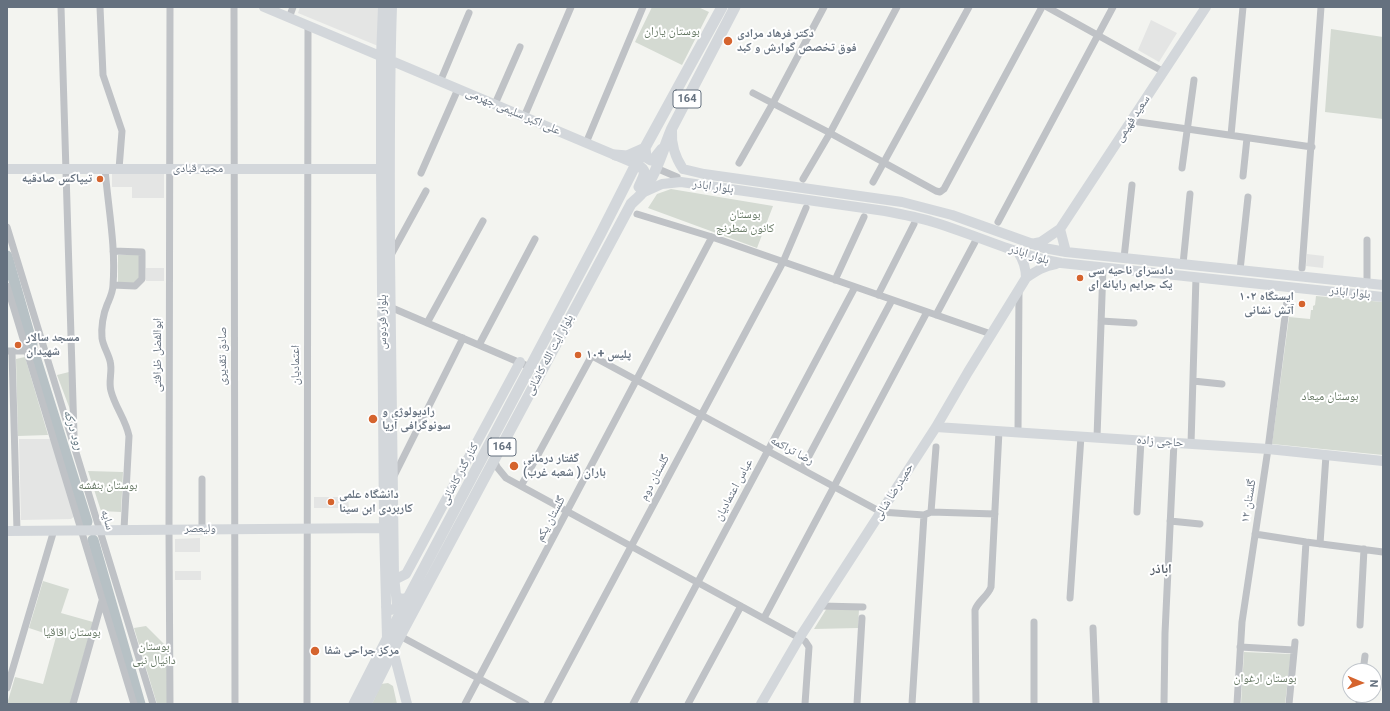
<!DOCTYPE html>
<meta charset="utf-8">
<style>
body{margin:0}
#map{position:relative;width:1390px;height:711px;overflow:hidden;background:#f3f4f0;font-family:Roboto,sans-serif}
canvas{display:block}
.frame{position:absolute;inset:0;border:8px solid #65717f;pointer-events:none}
.north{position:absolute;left:1342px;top:663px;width:40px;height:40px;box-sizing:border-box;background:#fff;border:1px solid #c1c6cc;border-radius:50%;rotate:92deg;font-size:11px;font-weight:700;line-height:16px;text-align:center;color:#65717f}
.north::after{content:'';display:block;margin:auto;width:14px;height:18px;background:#d5642e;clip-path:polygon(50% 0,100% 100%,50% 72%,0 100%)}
</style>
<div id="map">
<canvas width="1390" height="711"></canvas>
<div class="frame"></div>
<div class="north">N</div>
</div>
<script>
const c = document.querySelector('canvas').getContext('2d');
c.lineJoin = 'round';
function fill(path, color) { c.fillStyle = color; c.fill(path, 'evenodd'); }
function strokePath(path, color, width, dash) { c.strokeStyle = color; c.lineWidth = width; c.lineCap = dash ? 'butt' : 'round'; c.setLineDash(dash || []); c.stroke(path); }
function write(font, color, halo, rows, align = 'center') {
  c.font = font + ' Roboto,"Noto Naskh Arabic",sans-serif'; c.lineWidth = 4; c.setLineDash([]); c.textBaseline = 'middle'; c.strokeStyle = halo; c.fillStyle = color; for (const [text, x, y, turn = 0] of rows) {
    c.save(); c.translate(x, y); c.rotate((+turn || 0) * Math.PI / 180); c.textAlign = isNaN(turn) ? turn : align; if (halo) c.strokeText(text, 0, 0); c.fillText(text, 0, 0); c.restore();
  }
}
fill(new Path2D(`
 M300 7H378V46L298 13Z
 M1151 20 1177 33 1159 62 1138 50Z
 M112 173 164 174V198H132V187H112Z
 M1307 254 1324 256 1323 268 1306 266Z
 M146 268H164V281H146Z
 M19 439H51L75 516 71 519 21 520Z
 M314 497H348L349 508H314Z
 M200 538V552H175V539Z
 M175 571H201V580H175Z`), '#e4e5e4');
fill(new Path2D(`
 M652 7H698L709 12 682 65 635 42Z
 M1331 29 1383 37V119L1325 112Z
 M671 189 773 206 757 248 648 208 657 194Z
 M118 255H139L140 279 135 283 118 284Z
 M1316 296 1383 302V455L1272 444 1289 317 1310 319 1311 310H1313V306L1315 305Z
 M25 357 48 435 18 436 16 359Z
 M69 372 71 412 57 375Z
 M88 471 123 472 121 512 101 511Z
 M43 581 69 589 61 613 93 622 70 704H7L15 677 43 684 56 637 29 628Z
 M827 608 859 609 858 628 814 629Z
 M146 626 167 647 168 704H157L134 628Z
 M1244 652 1291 654 1285 704H1241Z
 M388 683 393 686 397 704H372L381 684Z`), '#d4dad2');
strokePath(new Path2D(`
 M7 256 32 344
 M32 347 87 522
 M93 540 140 704`), '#b7c1c5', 11);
strokePath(new Path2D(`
 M61 7 74 435
 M100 7 103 75 122 131 119 169
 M170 7 169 529 170 704
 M234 7 235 704
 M1047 7 1164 72
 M289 18 293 7
 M440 82 469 13
 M753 93 830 133 936 191 940 192 944 189 1042 7
 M495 104 520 47
 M524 117 571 7
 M1132 121 1312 147
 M1231 135 1243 7
 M586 143 643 7
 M739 163 773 103 824 7
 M656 168 677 177
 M1182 168 1194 80
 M105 169C108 207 116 246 113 285 113 292 110 298 107 305 103 314 101 328 102 338 103 346 108 353 110 361 113 371 108 381 111 391 115 407 126 420 129 436L124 529
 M421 173 458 89
 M1243 176 1247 138
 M803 179 830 133 897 7
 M873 182 969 7
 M637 214 712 237 991 334
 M998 222 1113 7
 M7 227 153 704
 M391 255 426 191
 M1124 258 1132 185
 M1183 264 1190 194
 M1302 268 1321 7
 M1240 270 1248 197
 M835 280 864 217
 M1367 283V240
 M113 285 135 286 142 279V252L113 251
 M7 286 134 704
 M878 295 914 224
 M386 307H390L530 367
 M936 315 975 242
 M1101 321 1134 323
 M427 323 483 221
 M479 345 535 239
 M7 351H27
 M12 352 17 531
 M1193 381 1222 384
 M1018 432 1019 290
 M1097 437 1103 268
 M1191 444 1196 277
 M494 460 497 467 506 478 805 641 809 647 805 704
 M802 469 892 300
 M394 476 463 338
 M202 479V529
 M521 486 591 357 592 356 881 512 924 515 931 512 995 514
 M931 512 936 447
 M1137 512 1141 440
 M1170 521 1200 524
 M1255 534 1306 542 1383 552
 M1320 544 1326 455
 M1070 598 1081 436
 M821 606 863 607
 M764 618 927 312
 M1034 622V704
 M1301 623 1306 542
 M1360 625 1364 549
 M1093 628 1096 704
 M400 636 526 704
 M1240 647 1294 650
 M1363 671 1365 656
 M7 688 54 530
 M73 704 102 601
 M307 704 308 26
 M465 704 712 237
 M547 704 783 262 806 208
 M633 704 855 287
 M688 704 741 606
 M857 704 862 618
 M912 704 924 515
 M976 704 975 610C978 601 988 596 991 587L999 431
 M1164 704 1165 633 1174 442
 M1237 704 1242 622 1268 449 1287 301
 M1289 704 1295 642
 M1359 704 1360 695`), '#bfc2c6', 7);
strokePath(new Path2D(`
 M264 7 636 164
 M383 7 381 57V169L384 527 387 638
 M392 7C389 91 390 174 390 258 391 364 392 470 394 576L396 595 400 599 408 598
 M672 130C671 145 675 157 683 169
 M7 169H387
 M683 169 704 174 902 202 952 215 1044 248 1066 252 1383 285
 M642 193 662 184 681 182 885 211C901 214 917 217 933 222 976 235 1017 255 1061 263L1383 297
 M1060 229 1066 252
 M1031 244 1041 242 1060 229 1206 7
 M1018 252C1024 261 1026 268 1026 278
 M936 427 1268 449 1383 461
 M7 531 389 528
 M394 576 398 578 406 574 520 362
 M386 607 391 610 395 609 397 605 396 595
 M393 650 407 704
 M761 704 800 637 936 427 968 372 1026 278C1036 271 1044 266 1056 264`), '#d3d7db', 10);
strokePath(new Path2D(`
 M615 155 627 156 645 148 646 157 651 160 654 159 662 149
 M636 164C649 171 644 175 639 187
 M354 704 408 598 601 233 636 164 722 7
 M366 704 400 636 631 204C635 200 639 197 642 193 657 174 663 149 672 128L735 7`), '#d3d7db', 11);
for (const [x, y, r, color] of [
 [728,41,5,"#d5642e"],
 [100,179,4,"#d5642e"],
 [1080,278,4,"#d5642e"],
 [1302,304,4,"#d5642e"],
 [18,345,4,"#d5642e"],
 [578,355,4,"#d5642e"],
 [373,419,5,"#d5642e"],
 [514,466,5,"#d5642e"],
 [331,502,4,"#d5642e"],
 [315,651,5,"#d5642e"]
]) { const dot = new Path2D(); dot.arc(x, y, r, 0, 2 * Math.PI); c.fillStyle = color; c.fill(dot); strokePath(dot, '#fff', 1.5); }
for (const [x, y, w] of [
 [687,99,28],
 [502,447,28]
]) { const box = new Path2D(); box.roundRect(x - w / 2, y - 9, w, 18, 3); c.fillStyle = '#fff'; c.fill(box); strokePath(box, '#65717f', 1); }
write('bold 11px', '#65717f', null, [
 ["164",687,99],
 ["164",502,447]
]);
write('12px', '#657763', '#fff', [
 ["بوستان یاران",672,32],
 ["بوستان",745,215],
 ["کانون شطرنج",745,229],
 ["بوستان میعاد",1330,397],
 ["بوستان بنفشه",108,486],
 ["بوستان اقاقیا",72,633],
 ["بوستان",154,647],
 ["دانیال نبی",154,661],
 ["بوستان ارغوان",1265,679]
]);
write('bold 12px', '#65717f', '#fff', [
 ["دکتر فرهاد مرادی",737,34],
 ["فوق تخصص گوارش و کبد",737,48],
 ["تیپاکس صادقیه",92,179,"right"],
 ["دادسرای ناحیه سی",1088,271],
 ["یک جرایم رایانه ای",1088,285],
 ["ایستگاه ۱۰۲",1294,297,"right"],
 ["آتش نشانی",1294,311,"right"],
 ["مسجد سالار",26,338],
 ["شهیدان",26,352],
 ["پلیس +۱۰",586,355],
 ["رادیولوژی و",382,412],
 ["سونوگرافی آریا",382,426],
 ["گفتار درمانی",523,459],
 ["باران ( شعبه غرب)",523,473],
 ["دانشگاه علمی",339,495],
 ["کاربردی ابن سینا",339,509],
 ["مرکز جراحی شفا",324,651]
], 'left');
write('12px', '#65717f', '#fff', [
 ["علی اکبر سلیمی جهرمی",513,112,23],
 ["سعید فهیمی",1133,119,-57],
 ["مجید قبادی",198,169],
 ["بلوار اباذر",713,187,8],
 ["بلوار اباذر",1029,255,17],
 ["بلوار اباذر",1350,293,6],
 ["بلوار فردوس",383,322,-90],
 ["ابوالفضل ظرافتی",158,355,-90],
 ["بلوار آیت الله کاشانی",550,355,-62],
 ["صادق تقدیری",223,356,-90],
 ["اعتمادیان",296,365,-90],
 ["حاجی زاده",1160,442,4],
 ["رضا تراکمه",792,451,28],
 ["کنار گذر کاشانی",460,474,-62],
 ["گلستان دوم",655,478,-62],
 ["عباس اعتمادیان",734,490,-62],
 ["حمیدرضا شالی",894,492,-58],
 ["گلستان ۱۲",1249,501,-81],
 ["گلستان یکم",551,519,-62],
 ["سایه",107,520,74],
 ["ولیعصر",200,529]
]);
write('italic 13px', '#657983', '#fff', [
 ["رود درکه",73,430,73]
]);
write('bold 13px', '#525b65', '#fff', [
 ["اباذر",1161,570]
]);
</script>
